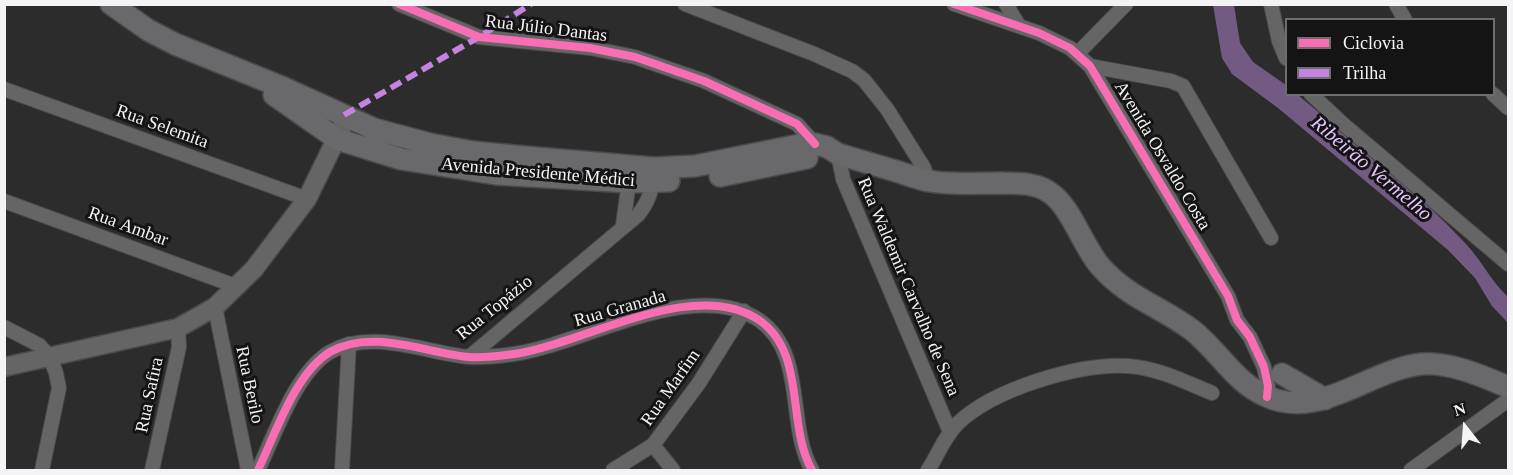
<!DOCTYPE html>
<meta charset="utf-8">
<style>
body{margin:0}
#map{position:relative;width:1513px;height:475px;overflow:hidden;background:#2d2c2d;font-family:Georgia,serif}
canvas{display:block}
.frame{position:absolute;inset:0;border:6px solid #f4f3f5;pointer-events:none}
.legend{position:absolute;left:1285px;top:18px;width:210px;height:78px;box-sizing:border-box;background:#151415;border:2px solid #6e6d6f;margin:0;padding:8px 10px;list-style:none;font-size:18px;color:#f4f3f5}
.legend li{display:flex;align-items:center;gap:12px;height:30px}
.legend b{width:30px;border:2px solid #6e6d6f}
.north{position:absolute;left:1435px;top:397px;width:60px;height:60px;-webkit-text-stroke:4px #151415;paint-order:stroke;rotate:343deg;font-size:16px;font-weight:700;line-height:24px;text-align:center;color:#f4f3f5}
.north::after{content:'';display:block;margin:auto;width:21px;height:27px;background:#f4f3f5;clip-path:polygon(50% 0,100% 100%,50% 72%,0 100%)}
</style>
<div id="map">
<canvas width="1513" height="475"></canvas>
<div class="frame"></div>
<ul class="legend">
<li><b style="height:8px;background:#f96db3"></b>Ciclovia</li>
<li><b style="height:8px;background:#c483df"></b>Trilha</li>
</ul>
<div class="north">N</div>
</div>
<script>
const c = document.querySelector('canvas').getContext('2d');
c.lineJoin = 'round';
function fill(path, color) { c.fillStyle = color; c.fill(path, 'evenodd'); }
function strokePath(path, color, width, dash) { c.strokeStyle = color; c.lineWidth = width; c.lineCap = dash ? 'butt' : 'round'; c.setLineDash(dash || []); c.stroke(path); }
function write(font, color, halo, rows, align = 'center') {
  c.font = font + ' Georgia,serif'; c.lineWidth = 6; c.setLineDash([]); c.textBaseline = 'middle'; c.strokeStyle = halo; c.fillStyle = color; for (const [text, x, y, turn = 0] of rows) {
    c.save(); c.translate(x, y); c.rotate((+turn || 0) * Math.PI / 180); c.textAlign = isNaN(turn) ? turn : align; if (halo) c.strokeText(text, 0, 0); c.fillText(text, 0, 0); c.restore();
  }
}
fill(new Path2D(`
 M1213 5H1234L1240 43 1253 62 1286 85V94L1298 95C1355 143 1415 189 1466 244 1481 260 1491 281 1508 297V323L1492 306 1475 278 1448 250 1278 108 1232 74 1222 58Z`), '#725a83');
const minor = new Path2D(`
 M399 4 479 37 590 48 635 57 704 81 797 124 815 144
 M685 4 814 54 852 71 864 80 887 109 924 168 928 181
 M954 4 1039 33 1070 48 1090 66 1228 296 1237 320 1250 337 1264 367 1268 386 1267 397
 M1006 4 1019 26
 M1271 4 1279 41 1286 58
 M1396 4 1405 20
 M1077 54 1126 4
 M1090 66 1171 81 1183 86 1271 238
 M4 89 307 199
 M1311 94 1343 124 1508 264
 M1493 94 1508 108
 M838 154 843 179 950 432
 M4 201 238 287
 M623 225 630 174
 M215 307 248 470
 M4 327 39 345 50 357 56 373 59 388 42 470
 M469 357 638 215C648 202 652 192 653 175
 M653 445 673 470
 M152 470 179 347 178 328
 M258 470C275 435 295 373 330 352 371 328 426 353 469 357 483 358 499 356 514 354 584 344 694 276 759 320 807 353 786 425 812 470
 M342 470 349 344
 M613 470 653 445 699 383 744 311
 M928 470C938 455 944 437 957 424 993 389 1079 363 1128 366 1158 368 1185 382 1212 393
 M1411 470 1508 400`);
const secondary = new Path2D(`
 M4 367 178 328 215 307 254 269 307 199 343 125 342 117 337 112`);
const primary = new Path2D(`
 M111 4 148 30 175 44 284 88 374 129 430 144 473 152 525 157 654 168 695 166 799 145 815 144 827 147 838 154C858 160 878 166 899 172 908 175 919 179 929 181 952 185 977 183 1001 183 1017 184 1035 182 1049 192 1071 206 1082 245 1100 266 1128 298 1160 306 1192 330 1218 350 1235 383 1266 396 1319 421 1370 369 1422 364 1451 362 1482 376 1508 387
 M274 95 337 139 401 159 496 174 629 182 669 181
 M720 176 807 158
 M1282 374 1325 399`);
strokePath(minor, '#4a494b', 16);
strokePath(secondary, '#4a494b', 21);
strokePath(primary, '#4a494b', 24);
strokePath(minor, '#656566', 14);
strokePath(secondary, '#656566', 18);
strokePath(primary, '#69686b', 21);
strokePath(new Path2D(`
 M344 115 479 37 531 4`), '#c483df', 6, [12, 6]);
strokePath(new Path2D(`
 M399 4 479 37 590 48 635 57 704 81 797 124 815 144
 M954 4 1039 33 1070 48 1090 66 1228 296 1237 320 1250 337 1264 367 1268 386 1267 397
 M258 470C275 435 295 373 330 352 371 328 426 353 469 357 483 358 499 356 514 354 584 344 694 276 759 320 807 353 786 425 812 470`), '#f96db3', 8);
write('18px', '#f4f3f5', '#151415', [
 ["Rua Júlio Dantas",546,29,7],
 ["Rua Selemita",162,127,20],
 ["Avenida Osvaldo Costa",1162,156,59],
 ["Avenida Presidente Médici",538,173,5],
 ["Rua Ambar",128,227,20],
 ["Rua Waldemir Carvalho de Sena",908,287,67],
 ["Rua Topázio",495,308,-39],
 ["Rua Granada",620,309,-16],
 ["Rua Berilo",249,385,78],
 ["Rua Marfim",671,388,-55],
 ["Rua Safira",150,395,-78]
]);
write('italic 20px', '#e7c5fe', '#151415', [
 ["Ribeirão Vermelho",1371,169,40]
]);
</script>
